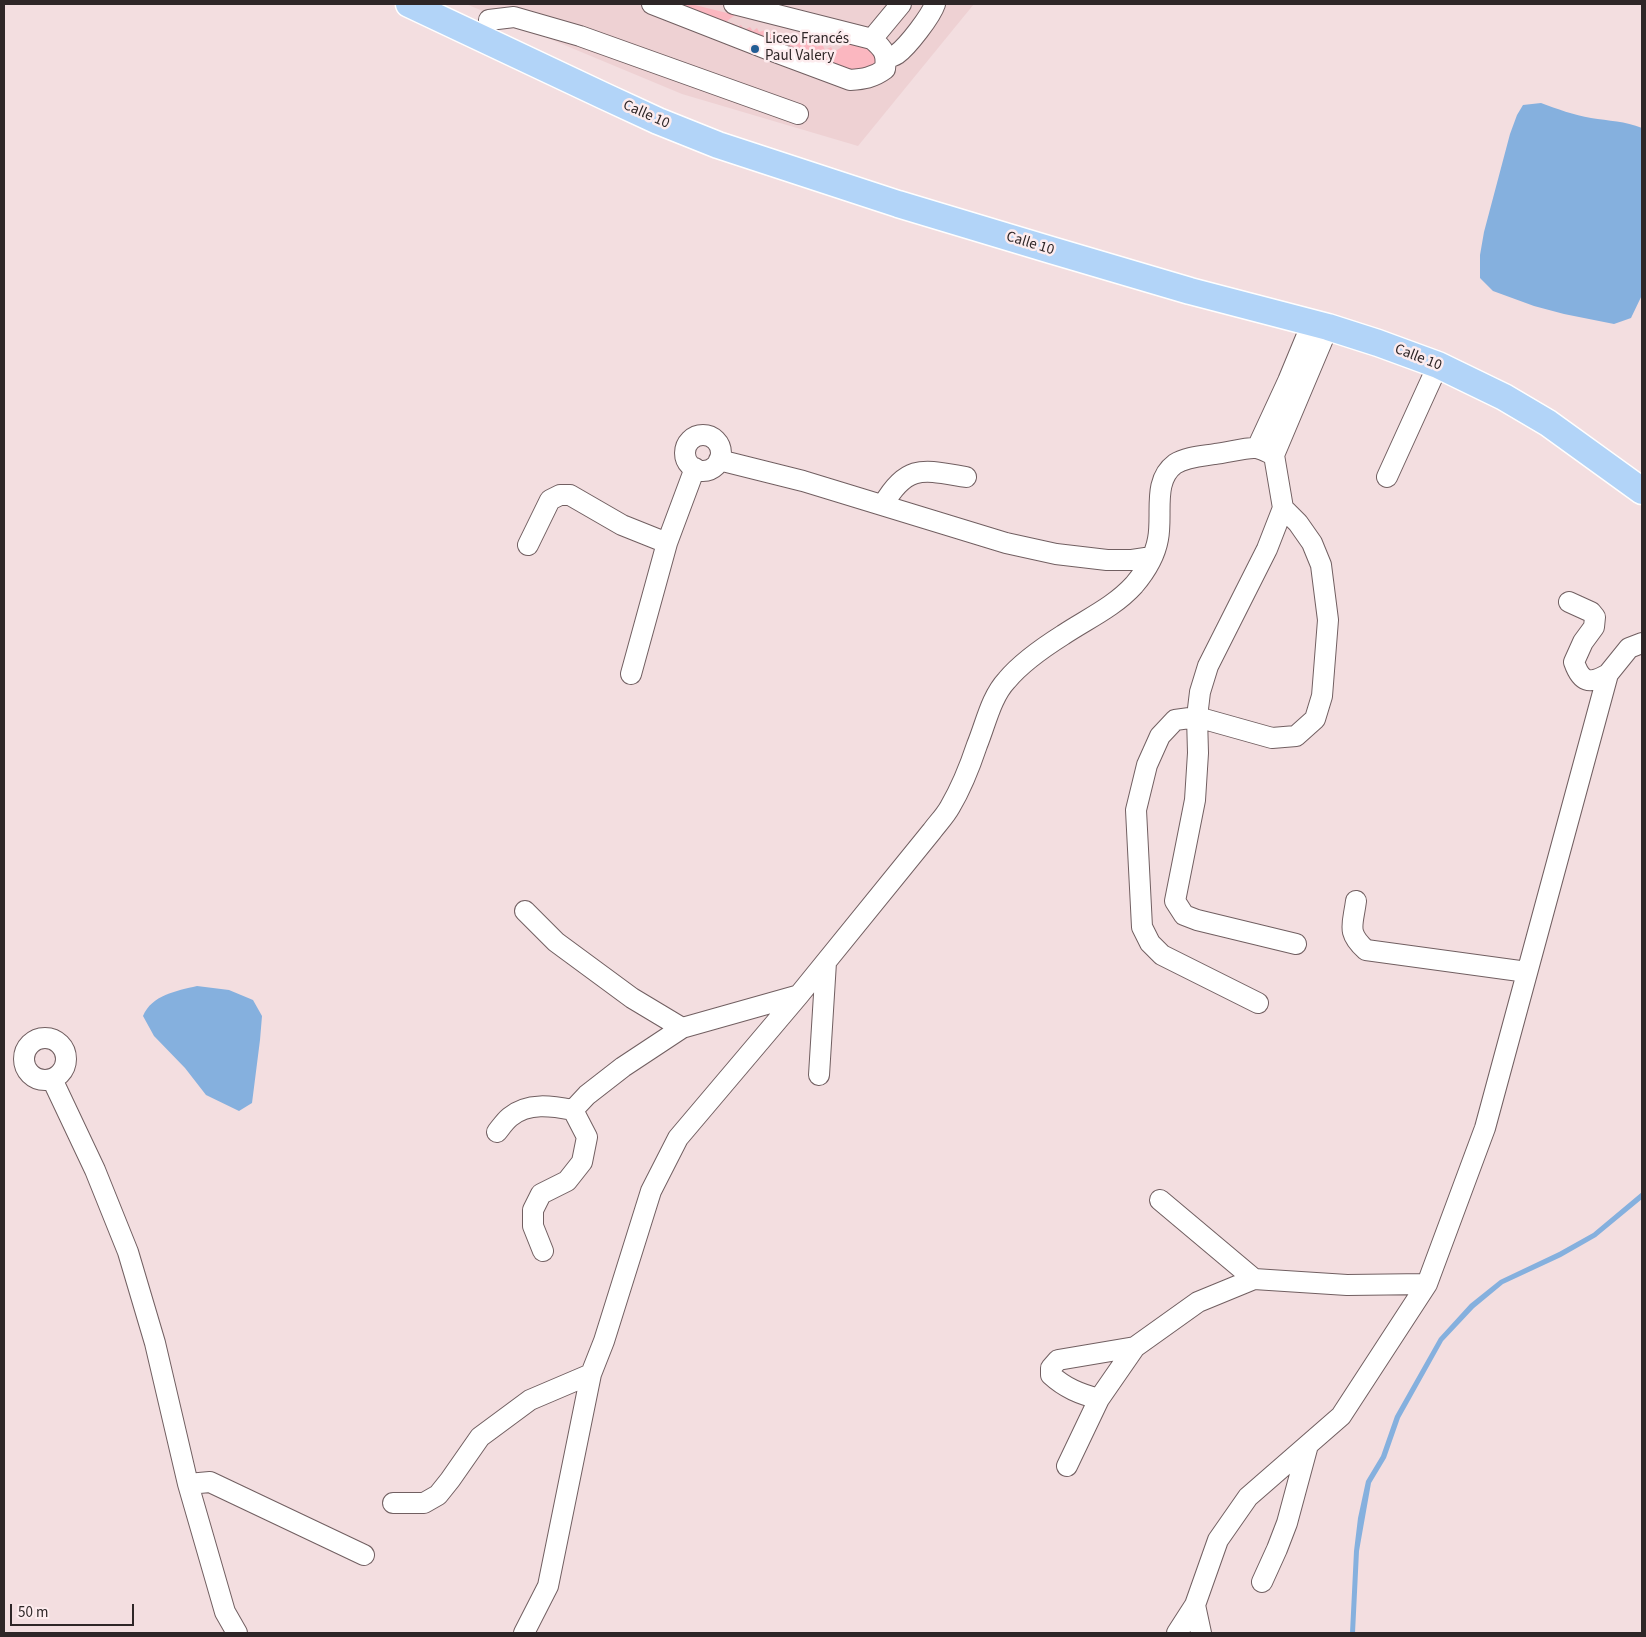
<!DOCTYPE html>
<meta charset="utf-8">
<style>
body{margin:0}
#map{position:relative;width:1646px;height:1637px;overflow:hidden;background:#f3dee0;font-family:"Source Sans 3",sans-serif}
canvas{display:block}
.frame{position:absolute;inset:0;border:5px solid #2e2627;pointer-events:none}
.scale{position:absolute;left:10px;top:1604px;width:124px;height:22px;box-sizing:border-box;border:2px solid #2e2627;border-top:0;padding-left:6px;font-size:15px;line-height:18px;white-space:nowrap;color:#2e2627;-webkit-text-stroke:4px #fdecee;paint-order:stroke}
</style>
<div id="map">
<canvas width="1646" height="1637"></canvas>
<div class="frame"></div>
<div class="scale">50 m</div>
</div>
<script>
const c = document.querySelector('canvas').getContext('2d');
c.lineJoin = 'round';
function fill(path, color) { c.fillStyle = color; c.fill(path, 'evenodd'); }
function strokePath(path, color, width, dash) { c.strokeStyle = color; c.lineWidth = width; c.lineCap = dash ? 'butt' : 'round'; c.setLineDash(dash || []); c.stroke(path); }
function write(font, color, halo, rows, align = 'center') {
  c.font = font + ' "Source Sans 3",sans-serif'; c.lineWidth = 5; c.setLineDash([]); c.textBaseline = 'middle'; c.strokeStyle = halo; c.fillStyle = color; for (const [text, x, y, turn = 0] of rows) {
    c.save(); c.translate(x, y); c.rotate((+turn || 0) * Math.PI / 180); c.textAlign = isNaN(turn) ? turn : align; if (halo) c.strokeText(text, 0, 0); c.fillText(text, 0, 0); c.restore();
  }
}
fill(new Path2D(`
 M466 4H974L858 146 682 94Z`), '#eed1d3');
fill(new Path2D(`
 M674 4H691L735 15 727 21 729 25 733 23 737 27 741 25 744 30 750 27 753 31 757 28 759 32 766 30 769 35 773 32 778 37 781 34 784 39 789 37 793 41 799 37 802 42 806 39 809 44 814 42 817 47 822 44 825 50 831 47 834 52 851 41 864 45 875 53 876 62 871 71 848 72Z`), '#fbb7c0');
fill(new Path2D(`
 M1541 103C1557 109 1574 115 1591 118 1609 121 1625 121 1642 128V295L1631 318 1614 324 1564 314 1534 306 1493 291 1480 278V255L1484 232 1510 134 1517 115 1523 105Z
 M197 986 229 990 253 1000 262 1016 260 1040 252 1103 239 1111 206 1095 185 1068 154 1036 143 1016C152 995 176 991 197 986Z
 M1642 1192V1199L1596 1237 1561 1257 1503 1284 1474 1308 1443 1341 1400 1418 1386 1458 1371 1483 1359 1551 1355 1633H1350L1354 1551 1358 1518 1366 1481 1381 1456 1395 1416 1439 1338 1470 1304 1500 1280 1559 1252 1593 1233Z`), '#85b0de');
const minor = new Path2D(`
 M652 4 767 49 850 80C863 79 873 78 885 69 887 54 884 49 872 39L734 4
 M489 20 514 17 580 36 798 114
 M872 39 901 4
 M886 59C890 57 894 56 897 54 908 46 931 16 935 4
 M685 453a18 18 0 1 1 36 0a18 18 0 1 1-36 0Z
 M1257 448 1288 381 1312 323
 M719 460 803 481 1006 543 1056 554 1107 560H1132L1152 557
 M1387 477 1438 365
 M883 505C907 463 924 470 966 477
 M528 545 550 500 560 495H570L622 525 667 543
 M1569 602 1591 612 1595 617 1594 627 1583 642 1574 662C1581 682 1589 685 1608 674
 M631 674 667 543 695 468
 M1356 901C1353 925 1346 932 1366 950L1527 972
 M525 911 556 942 632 998 682 1028 799 995
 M1296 944 1197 920 1184 915 1175 901 1195 800 1198 753 1197 717 1200 692 1208 666 1267 549 1283 508 1274 455 1328 327
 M1258 1003 1162 955 1150 943 1142 927 1136 810 1147 765 1160 736 1175 720 1197 717 1272 738 1296 736 1315 719 1322 696 1328 620 1321 565 1312 543 1298 523 1283 508
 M24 1059a21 21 0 1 1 42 0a21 21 0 1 1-42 0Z
 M819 1075 826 962
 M52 1079 95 1170 128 1252 155 1343 188 1484 225 1612 237 1633
 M497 1132C501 1127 505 1121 510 1117 528 1102 552 1106 573 1110
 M1160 1200 1254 1279
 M543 1251 533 1226V1210L541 1194 567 1181 582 1162 587 1137 573 1110 587 1095 623 1067 682 1028
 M1099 1399C1080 1394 1065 1388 1051 1375V1368L1058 1360 1135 1347
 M1067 1466 1099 1399 1135 1347 1198 1302 1254 1279 1347 1285 1427 1284
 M188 1484 210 1482 364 1555
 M393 1503H424L438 1495 450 1480 480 1437 530 1400 591 1374
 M1262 1582 1277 1549 1287 1523 1308 1445
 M1195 1605 1201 1633
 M524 1633 548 1586 591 1374 604 1341 651 1191 678 1138 799 995 932 831C938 823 945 816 950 807 960 790 971 763 977 745 986 723 991 697 1007 680 1022 662 1044 647 1063 635 1087 619 1114 607 1134 585 1145 572 1155 556 1158 539 1163 514 1152 481 1175 464 1186 457 1203 456 1215 454 1226 453 1247 447 1256 448 1262 449 1269 453 1274 455
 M1177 1633 1195 1605 1218 1540 1248 1497 1341 1416 1427 1284 1485 1128 1608 674 1629 648 1642 643`);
const major = new Path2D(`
 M409 4 604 96 658 121 718 145 898 204 1051 250 1190 291 1328 327 1378 343 1438 365 1504 397 1548 423 1642 491`);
strokePath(minor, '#715f61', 22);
strokePath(major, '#fff', 29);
strokePath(minor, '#fff', 20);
strokePath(major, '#b2d4f8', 26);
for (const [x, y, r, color] of [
 [755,49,5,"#225d94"]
]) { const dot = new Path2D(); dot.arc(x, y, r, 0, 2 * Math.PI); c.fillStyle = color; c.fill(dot); strokePath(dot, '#fdecee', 2); }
write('15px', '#2e2627', '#fdecee', [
 ["Liceo Francés",765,40],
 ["Paul Valery",765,57]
], 'left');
write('15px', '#2e2627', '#fdecee', [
 ["Calle 10",646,115,24],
 ["Calle 10",1030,244,17],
 ["Calle 10",1418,358,21]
]);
</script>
